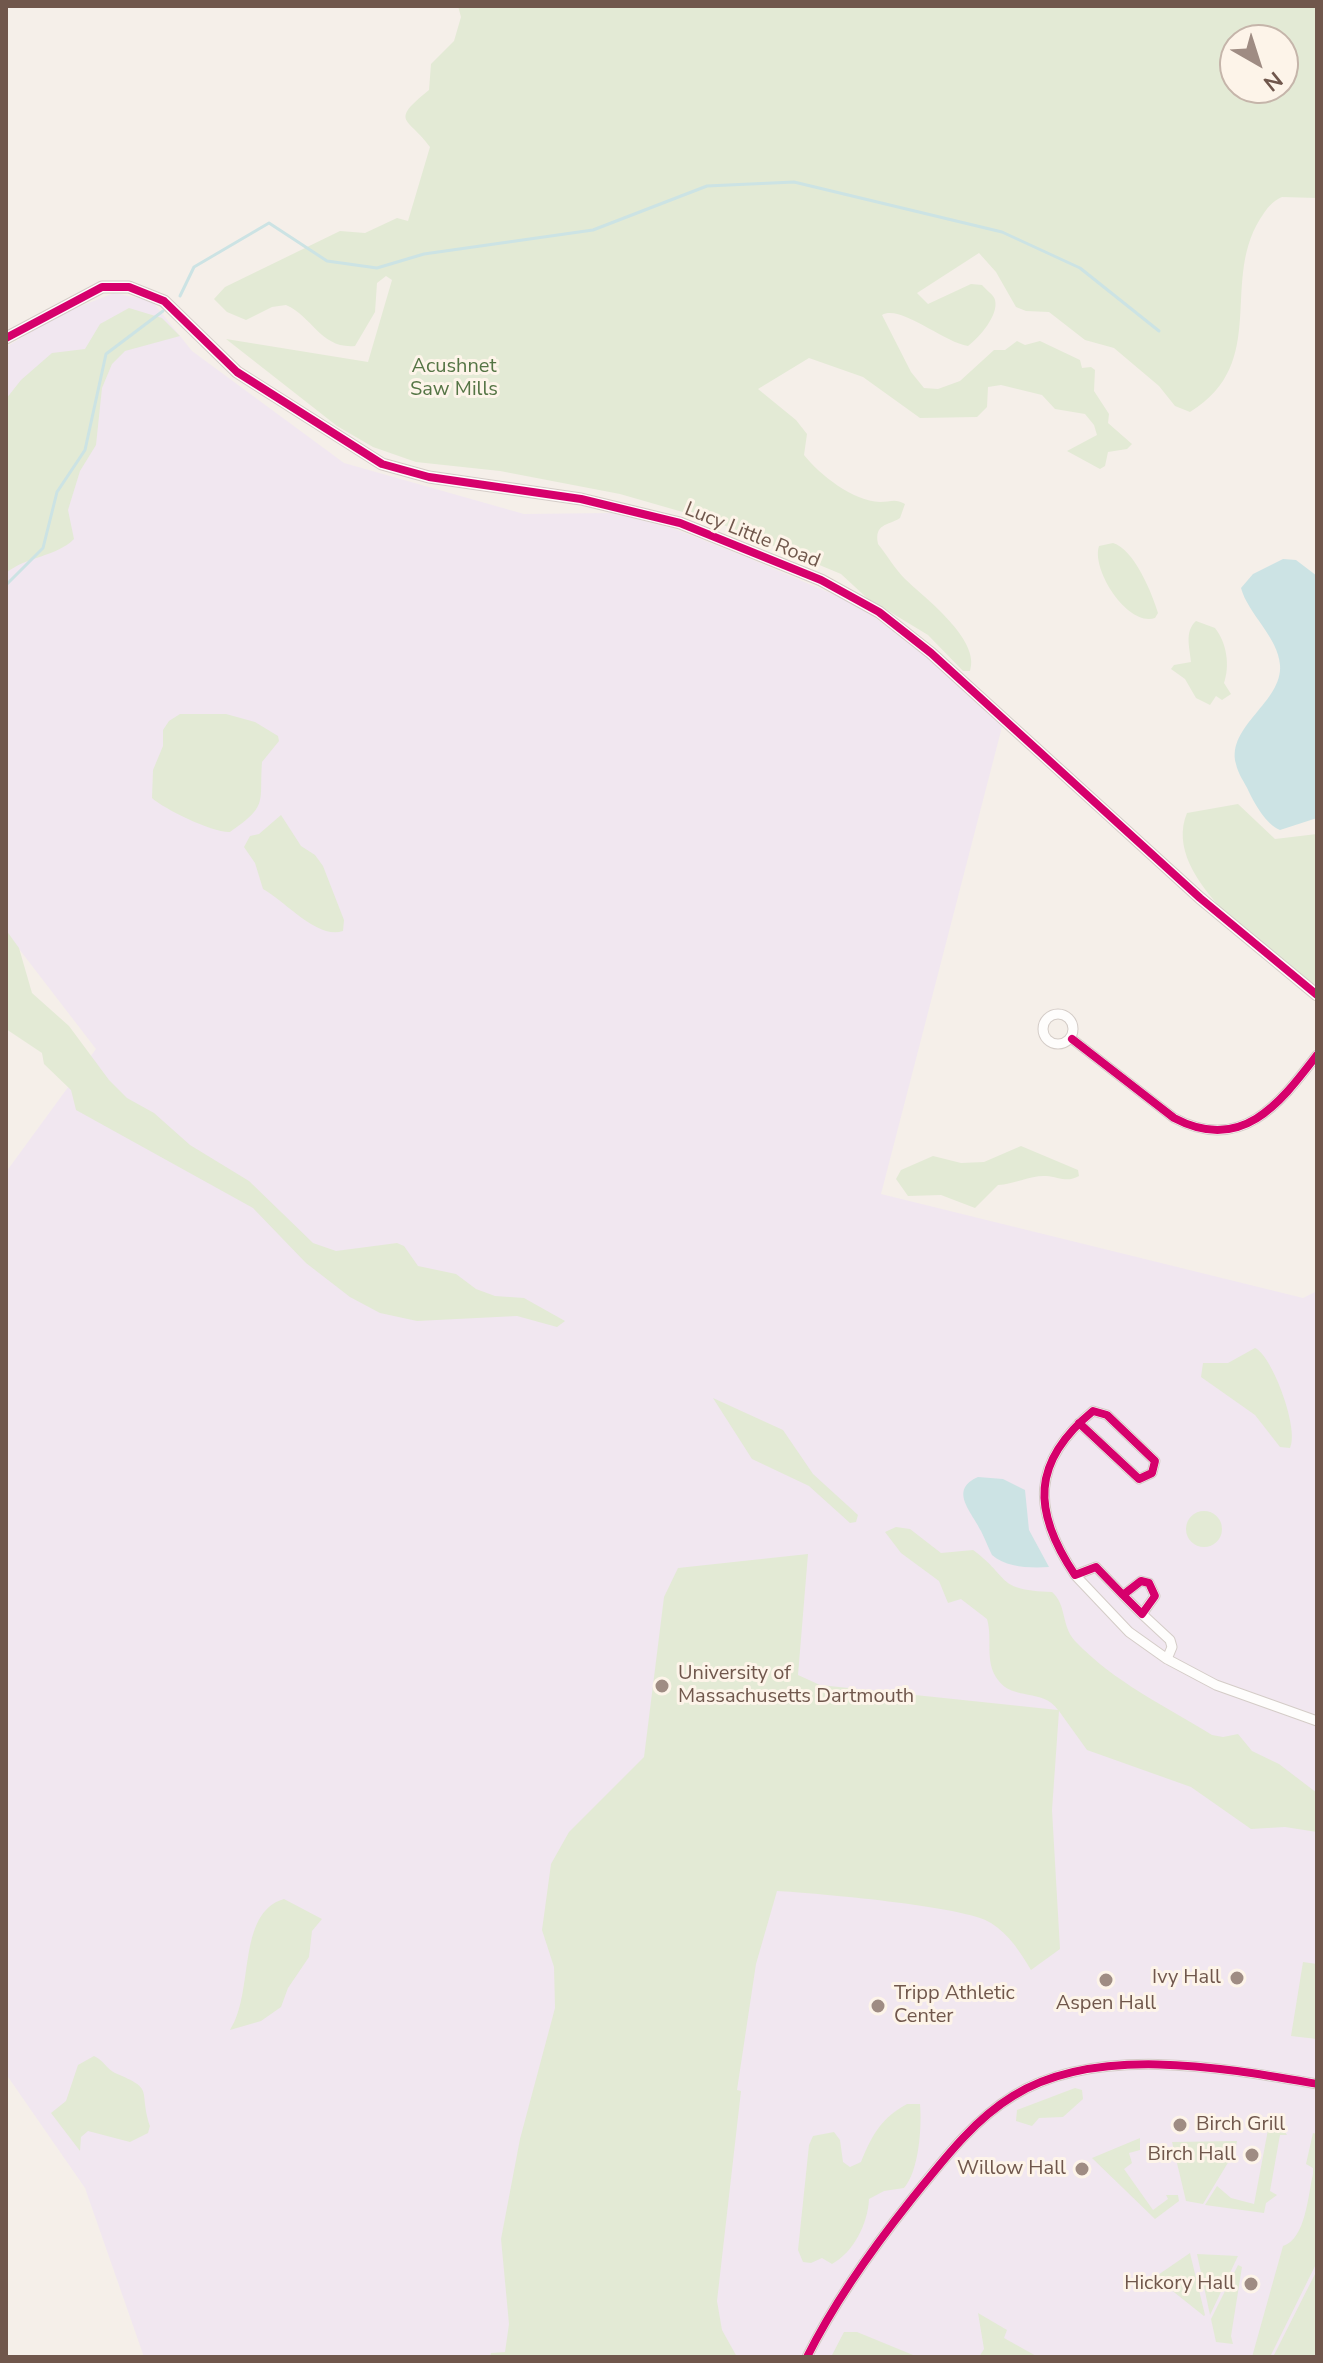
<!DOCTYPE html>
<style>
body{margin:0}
#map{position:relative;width:1323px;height:2363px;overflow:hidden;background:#f5efe9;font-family:"Nunito Sans",sans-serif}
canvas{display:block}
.frame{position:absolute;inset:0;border:8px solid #70574c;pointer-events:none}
.north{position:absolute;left:1219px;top:24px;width:80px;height:80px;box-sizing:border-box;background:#fdf4e9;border:2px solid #c5b5aa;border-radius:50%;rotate:141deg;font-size:22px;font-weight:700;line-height:32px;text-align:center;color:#70574c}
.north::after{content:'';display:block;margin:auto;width:28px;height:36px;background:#9f8c83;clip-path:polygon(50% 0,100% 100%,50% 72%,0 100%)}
</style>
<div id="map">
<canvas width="1323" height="2363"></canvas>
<div class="frame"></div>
<div class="north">N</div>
</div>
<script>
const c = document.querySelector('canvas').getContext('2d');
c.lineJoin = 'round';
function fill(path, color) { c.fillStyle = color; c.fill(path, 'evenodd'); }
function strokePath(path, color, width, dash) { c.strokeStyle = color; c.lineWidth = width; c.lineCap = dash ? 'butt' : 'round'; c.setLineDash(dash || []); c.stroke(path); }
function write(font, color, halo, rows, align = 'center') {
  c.font = font + ' "Nunito Sans",sans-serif'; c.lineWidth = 6; c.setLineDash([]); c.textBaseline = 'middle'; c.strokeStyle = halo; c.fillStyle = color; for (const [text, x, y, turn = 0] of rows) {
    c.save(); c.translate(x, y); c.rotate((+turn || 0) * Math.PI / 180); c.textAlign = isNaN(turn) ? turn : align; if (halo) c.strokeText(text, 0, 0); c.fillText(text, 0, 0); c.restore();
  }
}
fill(new Path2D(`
 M114 293 152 301 192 351 344 463 524 514 612 513 672 528 746 557 858 605 933 661 1003 723 881 1194 1303 1298 1317 1291V2357H144L85 2188 6 2074V1172L96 1049 6 932V347L61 314Z`), '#f1e7f0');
fill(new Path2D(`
 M458 6H1317V198L1282 197C1273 201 1269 206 1264 213 1217 278 1272 362 1190 412L1175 406 1159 386 1114 348 1085 340 1049 312 1026 311 1016 307 996 272 979 253 917 293 928 304 971 284 982 285C985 289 994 295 995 300 999 315 979 338 968 346 943 342 900 304 882 315L911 372 924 388 938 389 960 381 994 350H1005L1017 341 1025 345 1040 341 1080 360 1082 368 1091 367 1095 370 1094 391 1109 414 1108 423 1132 444 1127 449 1108 452 1105 466 1100 469 1067 451 1097 435 1094 425 1085 414 1055 409 1042 395 1001 385 988 387 987 407 977 417 920 418 863 377 809 358 758 389 796 420 807 434 804 455C820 475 853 501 880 502 890 502 895 498 905 504L900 518C888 526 874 523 878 544 887 555 895 569 905 579 925 598 981 640 970 671H963L928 635 867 598 841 574 714 521 620 494 500 471 416 462 373 447 337 426 226 339 368 362 392 280 386 276 377 283 375 312 355 346C321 349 313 317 286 305L272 307 246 320 227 312 214 299 225 287 340 231 365 233 397 218 408 221 430 147C409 117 388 123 429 90L431 64 454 41 461 17ZM1283 40V88H1235V40Z
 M129 308 162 318 180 336 125 351 112 364 102 388 96 445 80 471 68 510 74 539C56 557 27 556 6 573V399L21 380 52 353 85 349 100 324Z
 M1113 543C1134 549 1152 593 1158 613L1155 618C1128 627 1091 570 1099 546Z
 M1196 621 1215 628C1227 643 1230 666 1224 683L1231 694 1222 700 1216 696 1210 705 1196 698 1185 679 1171 669 1174 665 1191 662C1190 648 1184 632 1196 621Z
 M180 714H226L255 722 278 736 279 741 262 762C259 803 269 805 230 832 213 833 164 809 152 798L153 770 163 746V730L169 721Z
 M1238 804 1275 839 1317 834V991C1275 953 1159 880 1187 813Z
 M281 815 301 846 315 855 323 866 344 920 343 931C318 940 285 901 263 889L255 863 244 847 250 836 259 834Z
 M6 930 19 948 32 993 69 1026 109 1080 127 1098 154 1113 190 1145 249 1181 313 1243 336 1251 397 1243 404 1246 418 1266 456 1274 476 1289 495 1296 524 1298 565 1321 557 1327 517 1316 417 1321 380 1313 350 1297 306 1263 253 1208 76 1110 71 1090 44 1064 42 1053 6 1029Z
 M1021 1146 1078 1170 1079 1176C1067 1183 1059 1177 1046 1176 1032 1175 1014 1184 998 1185L975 1208 941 1195 908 1196 896 1179 901 1170 933 1156 961 1163 984 1162Z
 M1255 1348C1272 1355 1300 1430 1290 1448L1280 1447 1255 1415 1201 1377 1203 1363H1228Z
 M713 1398 783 1430 813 1474 858 1515 856 1522 850 1523 809 1486 752 1459Z
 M1186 1529a18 18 0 1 1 36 0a18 18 0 1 1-36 0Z
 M896 1527 910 1529 941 1553 973 1550C1011 1578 995 1590 1052 1592 1067 1605 1061 1626 1075 1641 1114 1682 1165 1706 1212 1735L1223 1737 1238 1734 1252 1751 1279 1764 1317 1793V1832L1285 1827 1251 1829 1191 1787 1087 1750 1059 1711 1052 1810 1060 1949 1031 1970C1020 1952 1010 1935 991 1923 966 1906 814 1893 777 1891L756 1964 737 2090 741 2091 717 2301 722 2330 737 2357H490L491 2353 505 2352 509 2324 501 2239 520 2139 555 2008 554 1967 542 1930 551 1864 569 1832 644 1757 664 1597 678 1568 808 1554 798 1675 820 1685 1058 1710C1043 1688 1013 1701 998 1680 984 1662 993 1639 987 1619L961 1599 948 1603 939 1581 901 1553 885 1532Z
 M284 1899 322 1919 312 1931 309 1957 288 1988 281 2007 261 2021 230 2030C255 1992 236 1913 284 1899Z
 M1303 1962 1317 1964V2039L1291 2036Z
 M94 2056C103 2060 107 2069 115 2073 156 2090 138 2089 150 2126L148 2133 130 2142 88 2131 81 2137 80 2151 51 2113 66 2101 78 2065Z
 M1075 2088 1082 2090 1083 2099 1063 2117 1039 2118 1032 2126 1016 2121 1017 2110Z
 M907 2104H920C922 2127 919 2171 904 2188L884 2191 869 2199C868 2223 854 2252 832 2264L822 2258 811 2263 803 2262 798 2250 809 2145 813 2136 834 2132 840 2140 843 2162 850 2167 861 2162C872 2135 881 2118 907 2104Z
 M1274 2117 1287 2135H1280L1270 2191 1277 2195 1266 2203 1264 2213 1205 2205 1217 2186 1231 2198 1254 2204 1270 2119Z
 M1313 2133 1317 2134V2262L1270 2357H1252L1283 2246C1306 2239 1308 2194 1313 2174V2168L1306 2164Z
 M1140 2138V2150L1129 2153 1132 2163 1124 2169 1153 2210 1168 2199 1166 2195H1178L1179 2201 1155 2219 1092 2158Z
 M1237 2141 1235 2151 1203 2204 1186 2201 1172 2142Z
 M1190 2253 1205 2315 1204 2316 1155 2277Z
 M1197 2254 1238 2256 1210 2315Z
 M1238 2265 1242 2267 1231 2336 1233 2344 1216 2342 1211 2319Z
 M1317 2269V2357H1273L1315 2274Z
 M978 2313 1007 2330 1004 2338 1038 2357H979L984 2349Z
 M844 2332H857L918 2357H831Z`), '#e3ead5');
fill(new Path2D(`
 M1283 559 1296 560 1317 576V818L1280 830C1266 824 1256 806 1249 792 1245 783 1238 774 1236 764 1226 726 1283 702 1280 665 1278 637 1248 614 1241 588L1253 574Z
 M978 1477 1003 1479 1025 1490 1029 1530 1049 1567C1031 1568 1007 1568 992 1555 988 1547 985 1539 981 1531 972 1512 948 1490 978 1477Z`), '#cce3e4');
strokePath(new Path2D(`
 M180 296 194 267 269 223 327 261 377 268 424 254 593 230 707 186 794 182 1002 232 1080 268 1159 331
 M6 585 43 548 57 492 85 450 106 354 163 311`), '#cce3e4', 3);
const minor = new Path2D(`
 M1043 1029a15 15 0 1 1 30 0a15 15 0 1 1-30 0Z
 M1072 1039 1174 1118C1242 1154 1280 1103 1317 1055
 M1079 1423 1139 1479 1152 1473 1155 1461 1107 1415 1093 1411C1031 1462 1032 1511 1075 1575L1096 1567 1123 1595 1141 1581 1149 1583 1155 1596 1142 1614 1123 1595
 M1075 1575 1129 1632 1167 1659 1172 1647 1170 1640 1142 1614
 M1167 1659 1216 1685 1317 1721
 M807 2357C835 2301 872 2249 911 2200 941 2163 972 2121 1013 2096 1096 2044 1225 2068 1317 2084`);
const tertiary = new Path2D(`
 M6 338 102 287H129L164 301 237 372 382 464 429 477 581 499 680 523 821 580 879 612 931 653 1200 898 1317 995`);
strokePath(minor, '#d4ccc7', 11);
strokePath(tertiary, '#d4ccc7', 13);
strokePath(minor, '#fefdfc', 9);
strokePath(tertiary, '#fefdfc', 11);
strokePath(new Path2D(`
 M6 338 102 287H129L164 301 237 372 382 464 429 477 581 499 680 523 821 580 879 612 931 653 1200 898 1317 995
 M1072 1039 1174 1118C1242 1154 1280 1103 1317 1055
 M1079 1423 1139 1479 1152 1473 1155 1461 1107 1415 1093 1411C1031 1462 1032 1511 1075 1575L1096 1567 1123 1595 1141 1581 1149 1583 1155 1596 1142 1614 1123 1595
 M807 2357C835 2301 872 2249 911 2200 941 2163 972 2121 1013 2096 1096 2044 1225 2068 1317 2084`), '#d6006c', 8);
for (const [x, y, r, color] of [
 [662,1686,8,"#9f8c83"],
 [1237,1978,8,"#9f8c83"],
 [1106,1980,8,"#9f8c83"],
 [878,2006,8,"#9f8c83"],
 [1180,2125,8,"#9f8c83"],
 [1252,2155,8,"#9f8c83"],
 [1082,2169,8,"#9f8c83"],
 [1251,2284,8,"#9f8c83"]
]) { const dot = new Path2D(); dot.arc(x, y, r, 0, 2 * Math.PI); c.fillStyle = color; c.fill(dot); strokePath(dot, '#fdf4e9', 3); }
write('20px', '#557545', '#fdf4e9', [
 ["Acushnet",454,367],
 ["Saw Mills",454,390]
]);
write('20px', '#70574c', '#fdf4e9', [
 ["Lucy Little Road",752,536,22]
]);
write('20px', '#70574c', '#fdf4e9', [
 ["University of",678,1674,"left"],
 ["Massachusetts Dartmouth",678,1697,"left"],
 ["Ivy Hall",1221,1978],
 ["Tripp Athletic",894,1994,"left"],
 ["Center",894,2017,"left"],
 ["Aspen Hall",1106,2004,"center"],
 ["Birch Grill",1196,2125,"left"],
 ["Birch Hall",1236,2155],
 ["Willow Hall",1066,2169],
 ["Hickory Hall",1235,2284]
], 'right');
</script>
